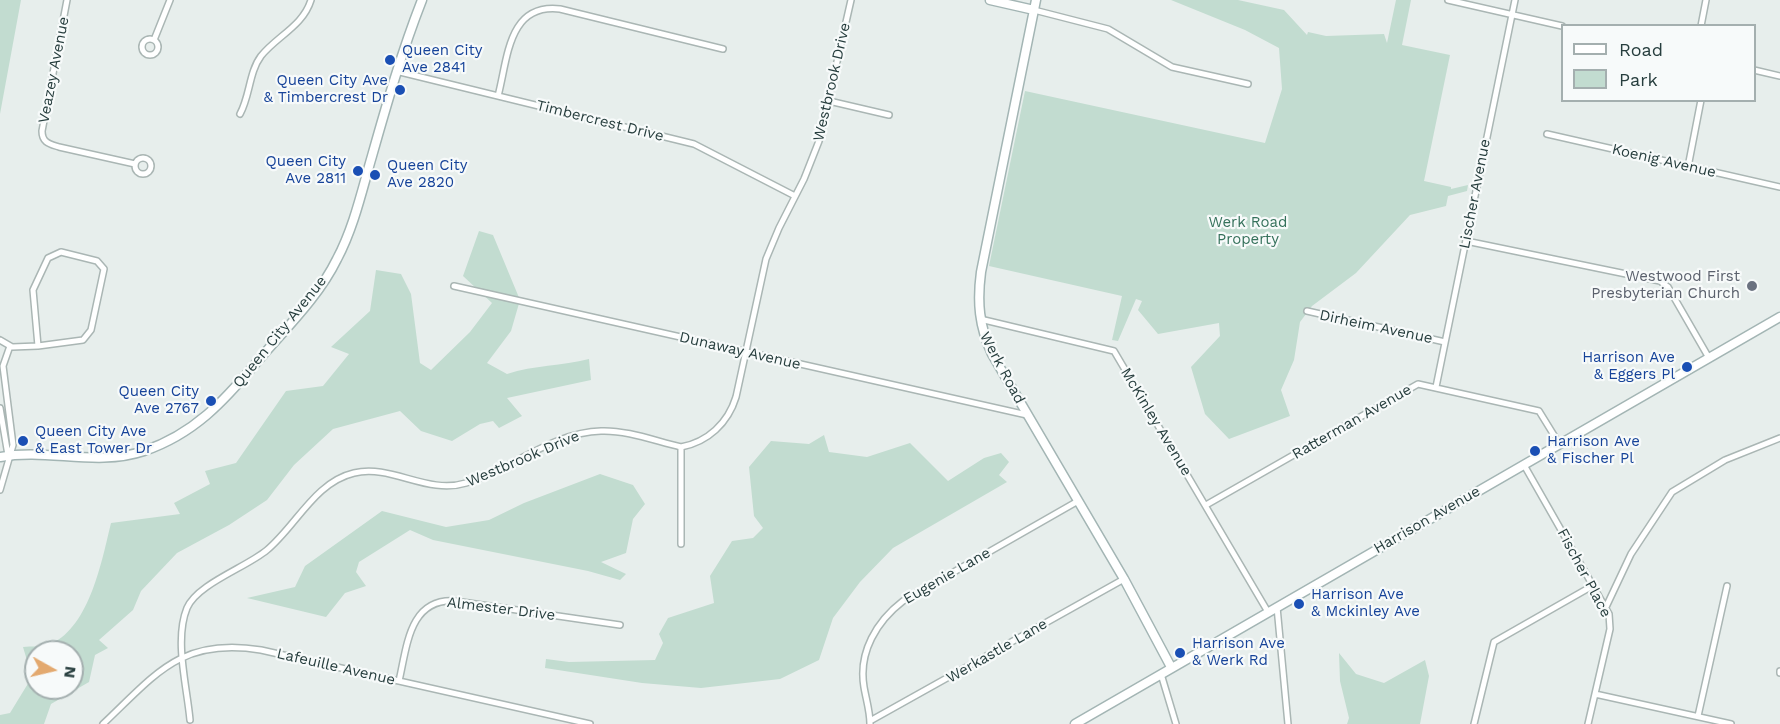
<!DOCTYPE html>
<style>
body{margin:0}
#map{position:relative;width:1780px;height:724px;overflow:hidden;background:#e7eeec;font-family:"Work Sans",sans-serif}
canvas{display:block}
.legend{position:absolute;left:1561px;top:24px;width:195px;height:78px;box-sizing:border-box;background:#f7fafa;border:2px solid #a4afaf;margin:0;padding:8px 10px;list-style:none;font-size:18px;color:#273e3e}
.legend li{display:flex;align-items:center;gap:12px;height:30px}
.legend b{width:30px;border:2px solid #a4afaf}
.north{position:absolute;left:24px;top:640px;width:60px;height:60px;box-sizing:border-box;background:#f7fafa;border:2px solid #a4afaf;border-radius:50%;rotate:98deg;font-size:16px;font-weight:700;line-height:24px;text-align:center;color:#273e3e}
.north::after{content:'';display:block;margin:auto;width:21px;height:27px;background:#e3a96f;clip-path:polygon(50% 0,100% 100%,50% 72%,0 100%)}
</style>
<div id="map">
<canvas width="1780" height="724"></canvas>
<ul class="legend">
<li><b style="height:8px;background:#fff"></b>Road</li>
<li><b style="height:16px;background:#c2dcd0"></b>Park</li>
</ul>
<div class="north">N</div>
</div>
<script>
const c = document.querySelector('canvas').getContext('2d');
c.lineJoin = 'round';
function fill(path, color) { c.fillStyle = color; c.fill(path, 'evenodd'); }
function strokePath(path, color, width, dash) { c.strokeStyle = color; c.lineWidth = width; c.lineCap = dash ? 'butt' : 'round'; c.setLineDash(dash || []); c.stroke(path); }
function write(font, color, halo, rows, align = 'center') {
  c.font = font + ' "Work Sans",sans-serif'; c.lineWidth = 4.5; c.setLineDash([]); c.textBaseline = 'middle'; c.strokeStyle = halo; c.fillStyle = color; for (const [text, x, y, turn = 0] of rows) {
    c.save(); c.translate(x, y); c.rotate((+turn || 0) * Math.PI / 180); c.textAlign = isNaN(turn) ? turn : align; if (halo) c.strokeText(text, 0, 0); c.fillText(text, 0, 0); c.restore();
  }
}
fill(new Path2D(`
 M0 0H21L0 114Z
 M1171 0H1238L1284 10 1307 35 1308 32 1326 36 1384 34 1387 43 1396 0H1411L1402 45 1450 55 1424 181 1451 187V189L1468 185 1467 191 1448 196 1446 206 1410 215 1356 273 1312 306 1300 322 1294 360 1281 390 1290 416 1229 439 1205 414 1191 367 1220 336 1219 323 1158 334 1138 310 1142 301 1136 299 1118 341 1112 340 1122 296 989 266 1025 91 1265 143 1282 89 1279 48 1245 30Z
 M479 231 493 235 520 300 511 331 487 363 507 374C534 365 562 366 589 359L591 380 507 398 522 416 499 428 493 421 480 424 452 441 421 431 400 411 333 429 294 465 267 500 229 525 177 553 141 591 133 610 99 640 108 648 95 655 89 682 51 704 44 724H0V715L10 713 32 677 23 647C31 646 43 647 51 644 90 626 102 560 111 523L180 514 174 503 210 484 205 471 236 463 286 391 323 386 349 354 331 347 370 311 376 270 401 274 411 294 420 363 431 370 470 332 492 303 463 276ZM36 652H72V688H36Z
 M824 435 829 452 867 457 910 443 948 481 984 458 1001 453 1009 462 999 475 1007 482 893 548 860 582 833 618 819 660 780 679 701 688 642 683 545 668 546 659 569 662 655 660 663 643 659 634 668 618 714 603 710 576 732 541 753 538 763 528 754 516 749 467 771 441 809 444Z
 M600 474 633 485 645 504 633 519 626 553 601 562 626 574 620 580 588 571 433 540 410 530 359 562 356 572 366 586 345 593 326 617 247 598 295 587 305 566 382 511 446 527 489 520 524 503Z
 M1339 653 1356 674 1384 683 1425 660 1429 676 1420 724H1347L1349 718 1340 681Z`), '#c2dcd0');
const street = new Path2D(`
 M67 0 42 131C42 143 50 144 59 147L135 164
 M1448 0 1562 26
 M1034 10 1108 29 1172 67 1248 84
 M1701 26 1706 0
 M142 47a8 8 0 1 1 16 0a8 8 0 1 1-16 0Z
 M154 40 170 0
 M1754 70 1780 76
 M396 71 694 144 795 196
 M498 96C508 58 508 3 560 9L723 49
 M829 101 889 115
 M240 114C250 96 249 72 261 56 277 36 303 26 311 0
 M1547 134 1780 187
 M135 166a8 8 0 1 1 16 0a8 8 0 1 1-16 0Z
 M1688 167 1701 100
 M1466 241 1660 281 1668 287 1709 358
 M61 252 97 261 104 269 91 330 83 340 38 346 33 290 48 258Z
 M454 286 1027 415
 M1307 311 1445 342
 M980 319 1114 351 1268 612
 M0 340 12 347 38 346
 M1436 387 1515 0
 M0 408 8 455
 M681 447V544
 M1524 465 1609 614 1610 629 1588 724
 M0 490 13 445 3 366 10 346
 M1206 505 1418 384 1539 411 1560 445
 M1277 607 1288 724
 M1606 607 1631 554 1672 492 1725 460 1780 438
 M1780 673V671
 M1161 674 1176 724
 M399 681C407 647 409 598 455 601L620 625
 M1595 694 1731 724
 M1698 716 1727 586
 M190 720C187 686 174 640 187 608 197 584 247 567 267 550 296 526 315 482 354 473 392 464 427 495 466 483 510 470 553 432 601 431 627 430 655 441 681 447 708 442 728 423 736 397L766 259 779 228 804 179 819 141 851 0
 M870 721 1124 579
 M103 724C156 674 181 637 261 650L590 724
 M870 724C870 711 866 699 864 687 858 652 877 621 903 601L1078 501
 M1474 724 1494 642 1594 585`);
const secondary = new Path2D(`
 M990 0 1034 10
 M1036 0 981 272C977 302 979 326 992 354L1124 579 1171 667
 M0 457C48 448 96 467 144 451 194 434 224 401 256 363 284 330 318 298 337 259 354 227 362 190 372 156 387 103 402 51 422 0
 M1075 724 1780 317`);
strokePath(street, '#aab6b4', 8);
strokePath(secondary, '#a3b5b4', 11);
strokePath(street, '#fff', 5);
strokePath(secondary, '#fff', 8);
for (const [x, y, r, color] of [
 [390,60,6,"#1a4fb4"],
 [400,90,6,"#1a4fb4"],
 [358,171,6,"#1a4fb4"],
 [375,175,6,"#1a4fb4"],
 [1752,286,6,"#6b7280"],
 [1687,367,6,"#1a4fb4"],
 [211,401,6,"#1a4fb4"],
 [23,441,6,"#1a4fb4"],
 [1535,451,6,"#1a4fb4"],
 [1299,604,6,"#1a4fb4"],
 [1180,653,6,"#1a4fb4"]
]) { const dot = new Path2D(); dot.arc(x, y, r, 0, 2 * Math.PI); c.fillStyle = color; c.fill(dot); strokePath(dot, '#f7fafa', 2); }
write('15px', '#164399', '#f7fafa', [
 ["Queen City",402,51],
 ["Ave 2841",402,68],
 ["Queen City Ave",388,81,"right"],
 ["& Timbercrest Dr",388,98,"right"],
 ["Queen City",346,162,"right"],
 ["Ave 2811",346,179,"right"],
 ["Queen City",387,166],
 ["Ave 2820",387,183],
 ["Harrison Ave",1675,358,"right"],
 ["& Eggers Pl",1675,375,"right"],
 ["Queen City",199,392,"right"],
 ["Ave 2767",199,409,"right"],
 ["Queen City Ave",35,432],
 ["& East Tower Dr",35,449],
 ["Harrison Ave",1547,442],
 ["& Fischer Pl",1547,459],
 ["Harrison Ave",1311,595],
 ["& Mckinley Ave",1311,612],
 ["Harrison Ave",1192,644],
 ["& Werk Rd",1192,661]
], 'left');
write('15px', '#273e3e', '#f7fafa', [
 ["Veazey Avenue",54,70,-79],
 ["Westbrook Drive",832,82,-77],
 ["Timbercrest Drive",600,121,14],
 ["Koenig Avenue",1664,161,13],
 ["Lischer Avenue",1475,194,-79],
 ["Dirheim Avenue",1376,327,12],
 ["Queen City Avenue",280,332,-51],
 ["Dunaway Avenue",740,351,13],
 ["Werk Road",1002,368,62],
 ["McKinley Avenue",1156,422,59],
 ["Ratterman Avenue",1352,422,-30],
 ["Westbrook Drive",523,459,-23],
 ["Harrison Avenue",1427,520,-30],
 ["Fischer Place",1584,573,62],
 ["Eugenie Lane",947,576,-30],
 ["Almester Drive",501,609,7],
 ["Werkastle Lane",997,651,-30],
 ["Lafeuille Avenue",336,667,13]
]);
write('15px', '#35715b', '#f7fafa', [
 ["Werk Road",1248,223],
 ["Property",1248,240]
]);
write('15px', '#5b616d', '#f7fafa', [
 ["Westwood First",1740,277],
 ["Presbyterian Church",1740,294]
], 'right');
</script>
